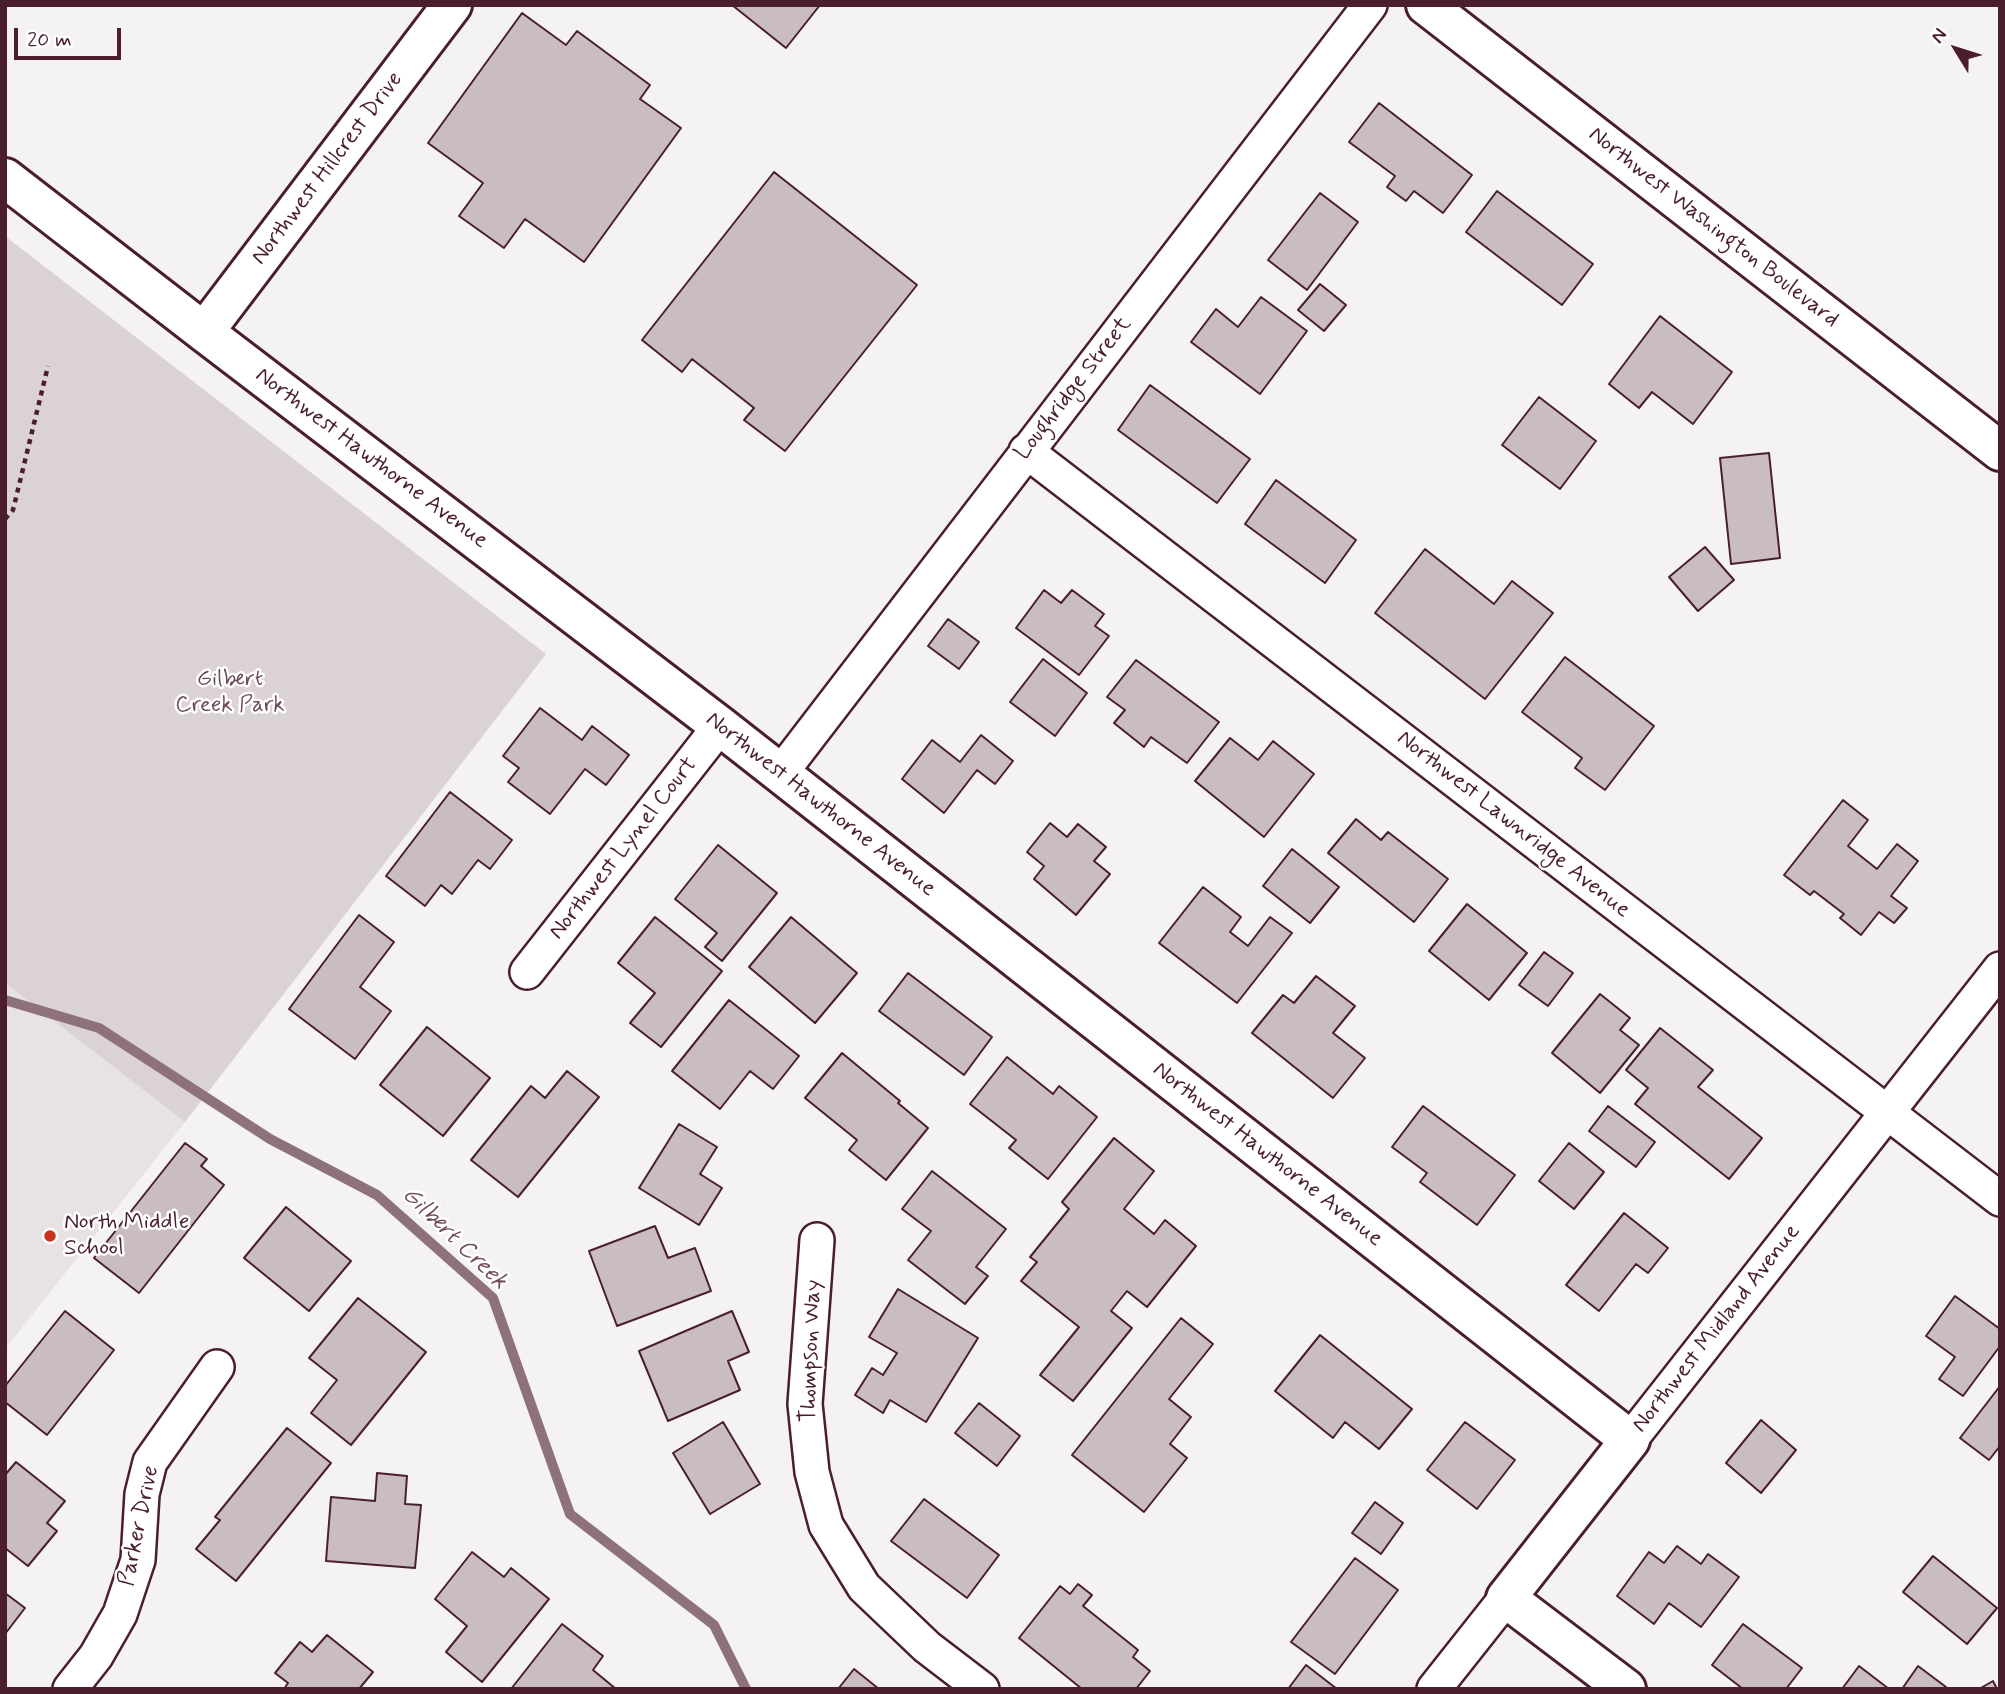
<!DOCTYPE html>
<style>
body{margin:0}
#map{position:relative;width:2005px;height:1694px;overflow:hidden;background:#f4f2f2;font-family:Mynerve,sans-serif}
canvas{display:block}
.frame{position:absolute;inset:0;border:7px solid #4a1f2b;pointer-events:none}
.north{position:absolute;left:1921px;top:14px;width:70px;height:70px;-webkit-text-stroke:5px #fff;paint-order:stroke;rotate:308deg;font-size:19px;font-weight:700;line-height:28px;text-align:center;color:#4a1f2b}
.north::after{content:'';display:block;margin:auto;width:24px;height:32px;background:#4a1f2b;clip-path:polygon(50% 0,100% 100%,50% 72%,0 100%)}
.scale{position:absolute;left:14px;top:28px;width:107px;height:32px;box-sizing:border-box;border:4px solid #4a1f2b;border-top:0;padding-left:9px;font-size:21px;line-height:24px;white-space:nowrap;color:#4a1f2b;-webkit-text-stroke:5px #fff;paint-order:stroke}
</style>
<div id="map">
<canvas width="2005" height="1694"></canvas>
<div class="frame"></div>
<div class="north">N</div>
<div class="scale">20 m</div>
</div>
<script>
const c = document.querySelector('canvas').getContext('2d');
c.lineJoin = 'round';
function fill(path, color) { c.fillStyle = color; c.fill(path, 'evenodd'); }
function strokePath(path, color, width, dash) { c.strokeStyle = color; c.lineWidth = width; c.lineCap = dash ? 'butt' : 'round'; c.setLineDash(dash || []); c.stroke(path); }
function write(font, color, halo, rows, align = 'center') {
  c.font = font + ' Mynerve,sans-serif'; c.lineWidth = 5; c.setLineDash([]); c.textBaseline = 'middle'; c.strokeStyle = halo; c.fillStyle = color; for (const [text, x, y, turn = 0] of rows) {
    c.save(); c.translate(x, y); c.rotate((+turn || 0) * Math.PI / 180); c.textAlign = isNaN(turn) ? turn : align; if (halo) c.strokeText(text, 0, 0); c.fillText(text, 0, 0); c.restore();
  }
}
fill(new Path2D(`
 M5 983 185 1122 5 1349Z`), '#e7e2e3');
fill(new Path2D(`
 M5 236 546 654 185 1122 5 983Z`), '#dbd2d5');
strokePath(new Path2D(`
 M5 1000 99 1028 270 1139 377 1195 493 1298 570 1514 714 1625 746 1689`), '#8d727a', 10);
const building = new Path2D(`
 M732 5H820L786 48Z
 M522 13 566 45 577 31 650 85 640 99 681 128 584 262 525 219 504 248 459 216 483 183 428 143Z
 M1379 103 1472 175 1443 213 1414 191 1406 201 1387 187 1395 176 1349 142Z
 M774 172 917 285 785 451 744 420 754 408 692 359 682 372 642 340Z
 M1497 191 1593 264 1562 305 1466 232Z
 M1320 193 1358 222 1307 290 1268 260Z
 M1320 284 1346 305 1324 331 1298 310Z
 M1261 297 1307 331 1260 394 1191 342 1216 309 1238 327Z
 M1660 316 1732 372 1693 424 1652 392 1639 408 1609 384Z
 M1150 385 1250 459 1217 503 1118 430Z
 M1539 397 1596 441 1560 489 1502 445Z
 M1769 453 1780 558 1731 564 1720 458Z
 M1276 480 1356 540 1325 583 1245 524Z
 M1705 547 1734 580 1698 611 1669 577Z
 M1425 549 1494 604 1512 581 1553 613 1485 699 1375 613Z
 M1044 590 1061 603 1072 590 1104 614 1095 626 1109 636 1079 675 1016 628Z
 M948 619 979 642 959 669 928 646Z
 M1565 657 1654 726 1605 790 1575 768 1582 758 1522 712Z
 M1043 659 1087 693 1055 736 1010 702Z
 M1136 660 1219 722 1187 763 1151 737 1144 747 1114 723 1125 710 1107 697Z
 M540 708 582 740 592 726 629 755 606 785 585 769 550 814 508 782 519 768 503 756Z
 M981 735 1013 761 995 784 977 770 944 813 902 779 932 740 960 762Z
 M1230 738 1258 760 1273 741 1314 774 1264 837 1195 781Z
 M450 792 512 840 490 869 478 860 452 894 441 885 425 906 386 876Z
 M1843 800 1868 820 1848 846 1877 869 1897 844 1918 861 1891 896 1907 908 1894 923 1879 912 1861 935 1840 918 1844 914 1814 891 1810 895 1784 875Z
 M1356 819 1381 840 1388 832 1448 879 1414 922 1328 853Z
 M1050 823 1067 837 1078 824 1106 847 1094 861 1110 874 1076 915 1034 879 1044 866 1027 852Z
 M718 845 777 893 722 961 705 947 717 933 675 899Z
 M1292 849 1339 887 1310 923 1263 886Z
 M1203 887 1241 917 1230 932 1248 946 1270 917 1292 933 1237 1003 1159 943Z
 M1467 904 1527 953 1489 1000 1429 951Z
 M359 915 394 942 360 987 391 1011 355 1059 289 1009Z
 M655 917 722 971 661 1047 630 1023 655 993 618 963Z
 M791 917 857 973 815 1023 749 967Z
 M1544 952 1573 973 1548 1006 1519 985Z
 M908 973 992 1037 964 1075 879 1011Z
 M1316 976 1355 1006 1333 1033 1365 1058 1333 1098 1252 1033 1283 995 1294 1003Z
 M1600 994 1630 1018 1620 1030 1639 1045 1600 1093 1552 1053Z
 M729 1000 799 1056 773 1089 750 1071 720 1109 672 1071Z
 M427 1027 490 1078 443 1136 380 1085Z
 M1660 1028 1713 1070 1698 1087 1762 1138 1729 1179 1635 1104 1648 1088 1626 1070Z
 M842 1053 900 1101 898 1103 928 1128 886 1180 849 1150 857 1140 805 1098Z
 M1007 1057 1053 1094 1059 1086 1097 1117 1048 1179 1009 1148 1016 1140 970 1104Z
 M567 1071 599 1097 518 1197 471 1160 531 1086 545 1098Z
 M1423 1106 1515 1175 1477 1225 1420 1182 1427 1173 1392 1147Z
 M1608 1106 1655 1142 1636 1167 1589 1131Z
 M679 1124 717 1147 700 1174 722 1188 699 1225 639 1188Z
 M1114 1138 1154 1171 1124 1209 1154 1234 1165 1220 1196 1246 1147 1307 1127 1291 1111 1311 1132 1328 1073 1401 1040 1375 1079 1327 1021 1281 1037 1262 1030 1257 1069 1209 1062 1202Z
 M185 1143 207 1159 201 1166 224 1185 139 1293 94 1258Z
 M1569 1143 1604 1172 1574 1209 1539 1181Z
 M932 1171 1006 1229 976 1267 988 1276 965 1304 908 1260 931 1231 902 1209Z
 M286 1207 351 1261 309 1311 244 1258Z
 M1624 1213 1668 1248 1648 1273 1636 1264 1599 1311 1566 1285Z
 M655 1226 668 1258 695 1248 711 1291 617 1326 589 1251Z
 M898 1289 978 1338 926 1422 890 1400 883 1413 855 1395 872 1368 883 1375 897 1353 869 1337Z
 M1955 1296 2000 1329V1346L1963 1396 1939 1379 1955 1357 1926 1336Z
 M358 1298 426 1352 351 1445 311 1413 337 1380 309 1358Z
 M65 1311 114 1350 47 1435 5 1402V1386Z
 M732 1311 749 1352 728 1361 740 1390 668 1421 639 1351Z
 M1181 1318 1213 1344 1169 1399 1191 1417 1170 1444 1187 1458 1144 1512 1072 1455Z
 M1320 1335 1412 1409 1379 1449 1345 1422 1333 1438 1275 1391Z
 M2000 1386V1446L1989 1460 1960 1438Z
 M979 1403 1020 1436 997 1466 955 1433Z
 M1761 1420 1796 1450 1761 1493 1726 1463Z
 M723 1422 760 1484 710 1514 673 1453Z
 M1465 1422 1515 1460 1477 1509 1427 1470Z
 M287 1428 331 1463 236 1581 196 1549 220 1520 215 1517Z
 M16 1462 65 1501 47 1523 57 1531 28 1566 5 1548V1475Z
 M377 1473 407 1476 405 1504 421 1505 415 1568 326 1561 331 1497 375 1501Z
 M924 1499 999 1555 967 1598 891 1541Z
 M1375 1502 1403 1523 1381 1554 1352 1533Z
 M1677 1546 1701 1564 1708 1554 1739 1577 1701 1627 1669 1603 1654 1624 1617 1596 1649 1552 1664 1563Z
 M472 1552 504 1577 511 1568 549 1599 482 1682 446 1652 467 1626 435 1599Z
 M1933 1556 1997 1608 1967 1644 1903 1592Z
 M1355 1558 1398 1590 1335 1674 1291 1642Z
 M1078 1584 1092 1595 1083 1606 1138 1650 1133 1657 1150 1671 1136 1689H1082L1019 1638 1060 1586 1070 1594Z
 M5 1593 25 1608 5 1634Z
 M562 1624 603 1656 593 1670 616 1689H511Z
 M1743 1624 1802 1668 1786 1689H1743L1712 1665Z
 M327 1635 373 1672 359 1689H284L288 1683 275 1673 300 1642 312 1652Z
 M1306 1665 1337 1689H1288Z
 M1859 1666 1889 1689H1842Z
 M1918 1666 1946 1687 1944 1689H1902Z
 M854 1669 879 1689H838Z
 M1993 1681 1997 1689H1979Z`);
fill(building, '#cabdc1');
strokePath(building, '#4a1f2b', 2);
const minor = new Path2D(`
 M1026 451 2000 1199
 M780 774 1370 5
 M527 972 720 726
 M817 1240 805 1404 812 1472 826 1525 864 1587 927 1647 982 1689
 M1630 1440 2000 969
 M70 1689 96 1656 120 1614 138 1560 142 1494 150 1462 217 1367
 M1434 1689 1506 1598`);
const tertiary = new Path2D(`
 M1426 5 2000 451
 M5 178 204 332 720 726 1630 1440 1506 1598 1626 1689
 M204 332 452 5`);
strokePath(minor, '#4a1f2b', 38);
strokePath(tertiary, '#4a1f2b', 44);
strokePath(new Path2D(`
 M5 519 13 510 48 366`), '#4a1f2b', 4.5, [5, 5]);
strokePath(minor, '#fff', 33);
strokePath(tertiary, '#fff', 38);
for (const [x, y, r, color] of [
 [50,1236,7,"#c8321e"]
]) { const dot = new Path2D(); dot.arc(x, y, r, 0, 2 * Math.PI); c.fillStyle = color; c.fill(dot); strokePath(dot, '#fff', 2.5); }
write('23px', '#4a1f2b', '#fff', [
 ["Northwest Hillcrest Drive",328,169,-53],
 ["Northwest Washington Boulevard",1713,228,38],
 ["Loughridge Street",1074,389,-52],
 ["Northwest Hawthorne Avenue",371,459,37],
 ["Northwest Hawthorne Avenue",820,805,38],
 ["Northwest Lawnridge Avenue",1513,825,38],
 ["Northwest Lynel Court",624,849,-52],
 ["Northwest Hawthorne Avenue",1267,1155,38],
 ["Northwest Midland Avenue",1717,1329,-52],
 ["Thompson Way",812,1351,-88],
 ["Parker Drive",140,1526,-78]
]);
write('23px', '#6e4c56', '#fff', [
 ["Gilbert",230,680],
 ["Creek Park",230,706]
]);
write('23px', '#4a1f2b', '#fff', [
 ["North Middle",64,1223],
 ["School",64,1249]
], 'left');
write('italic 24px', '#714f59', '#fff', [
 ["Gilbert Creek",454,1239,44]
]);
</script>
